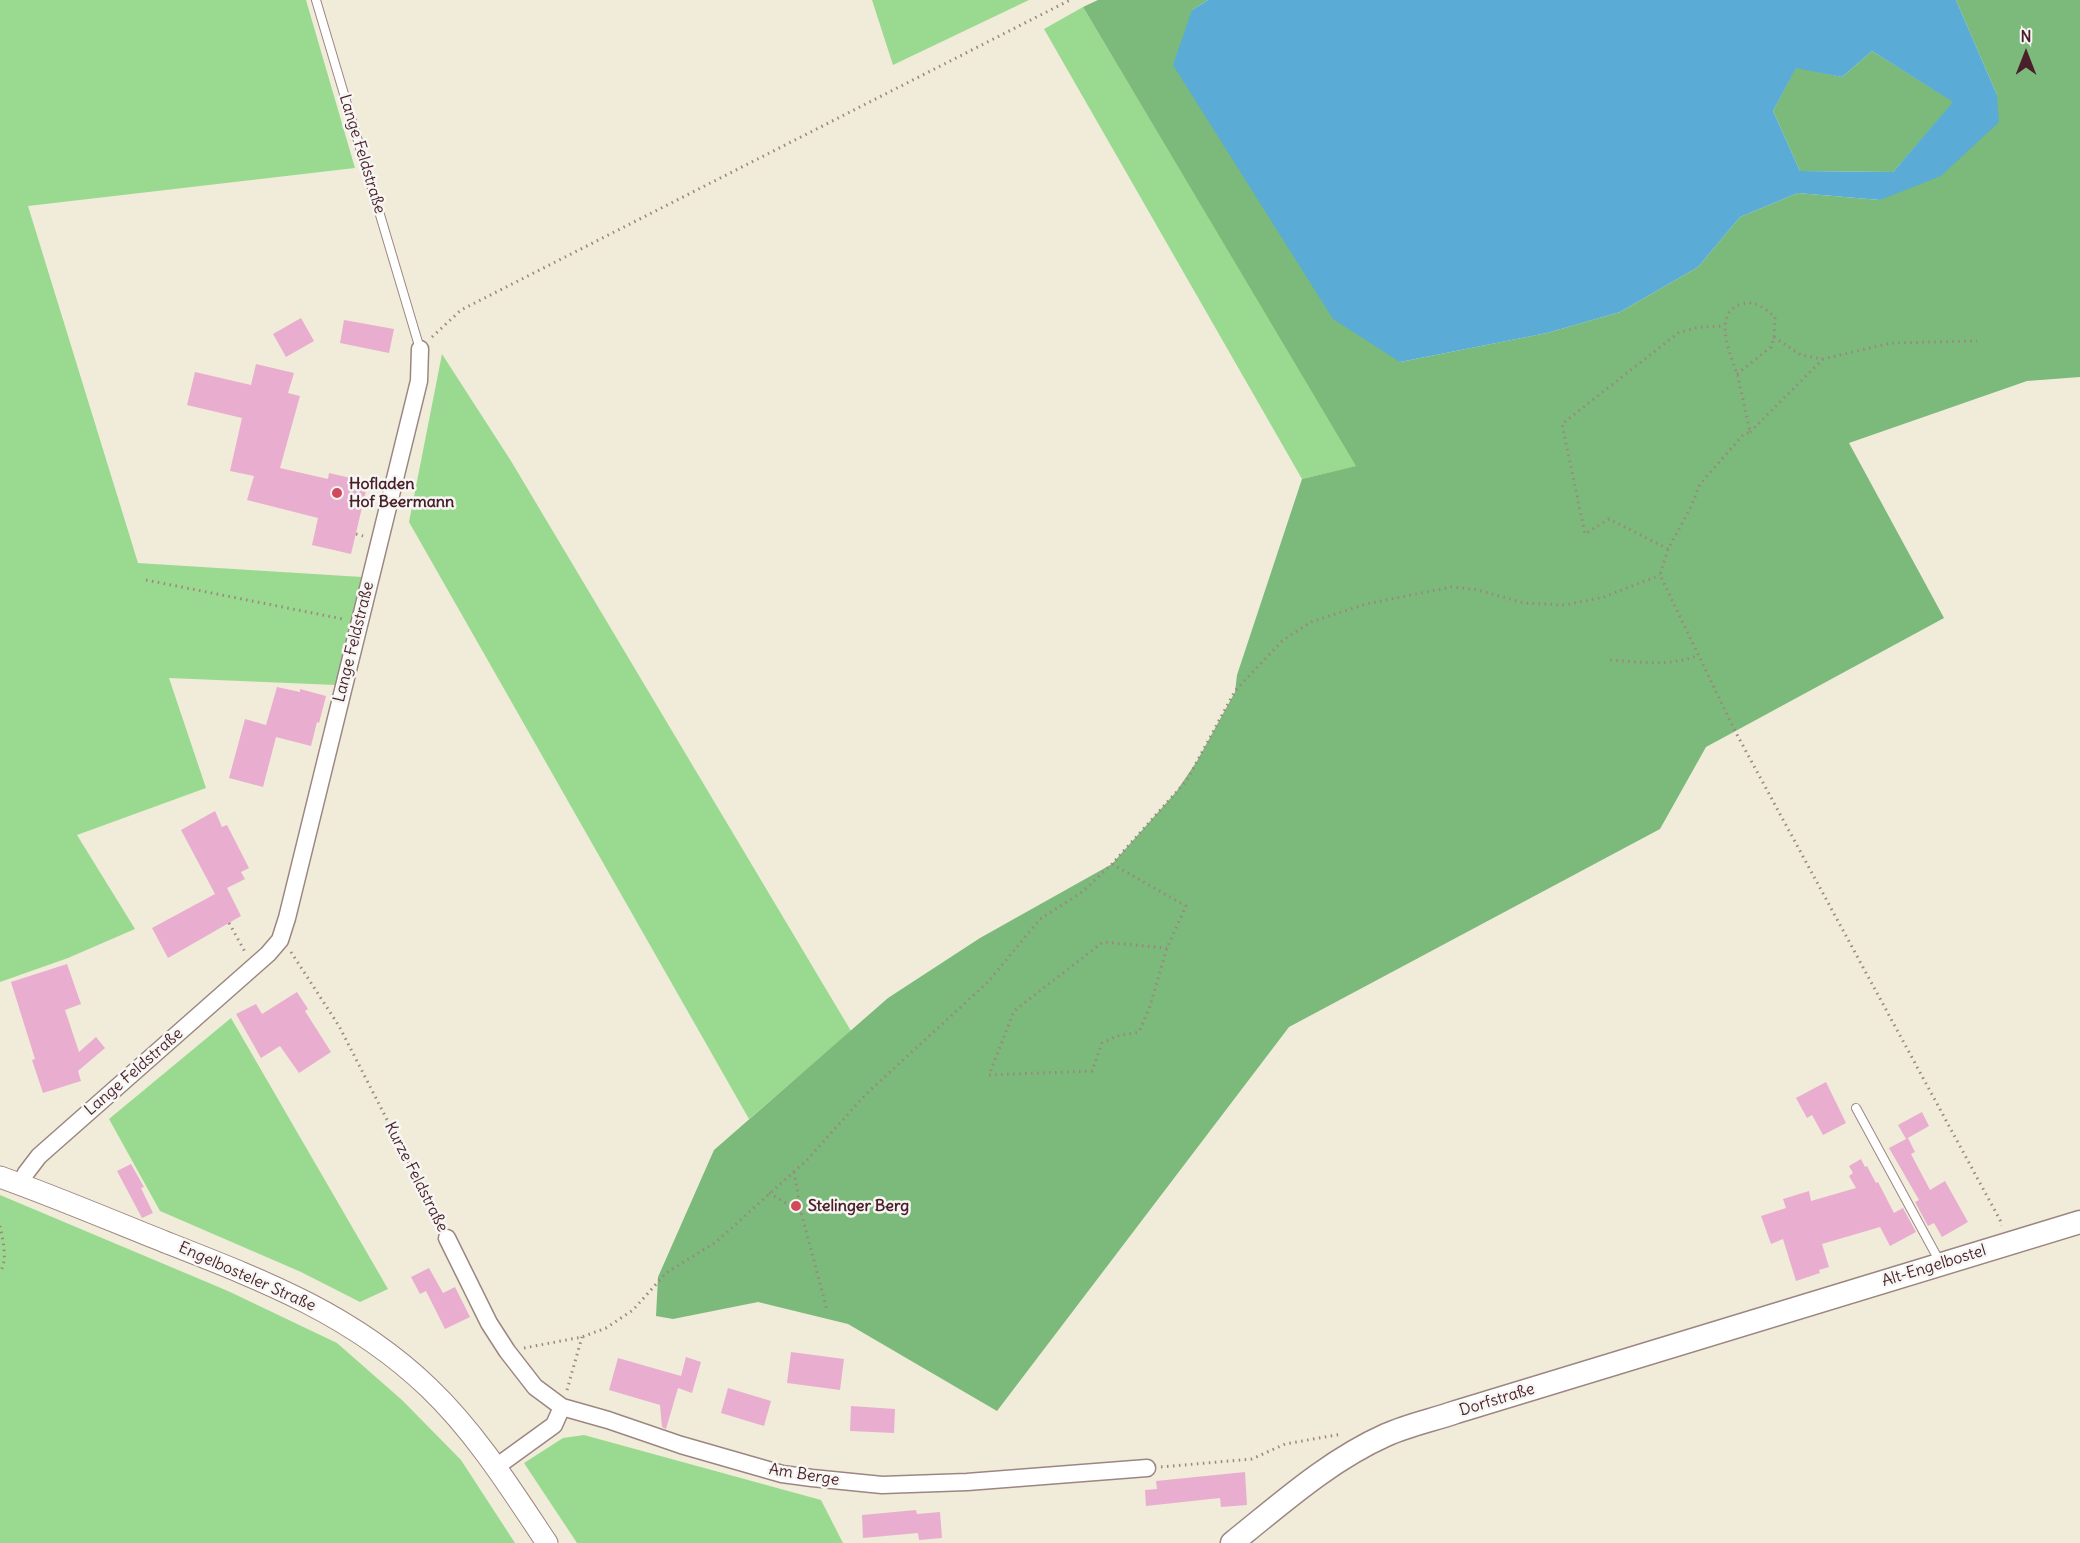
<!DOCTYPE html>
<meta charset="utf-8">
<style>
body{margin:0}
#map{position:relative;width:2080px;height:1543px;overflow:hidden;background:#f0ecd9;font-family:Delius,sans-serif}
canvas{display:block}
.north{position:absolute;left:1996px;top:24px;width:60px;height:60px;-webkit-text-stroke:4px #f6f6f2;paint-order:stroke;rotate:0deg;font-size:16px;font-weight:700;line-height:24px;text-align:center;color:#4a1f2b}
.north::after{content:'';display:block;margin:auto;width:21px;height:27px;background:#4a1f2b;clip-path:polygon(50% 0,100% 100%,50% 72%,0 100%)}
</style>
<div id="map">
<canvas width="2080" height="1543"></canvas>
<div class="north">N</div>
</div>
<script>
const c = document.querySelector('canvas').getContext('2d');
c.lineJoin = 'round';
function fill(path, color) { c.fillStyle = color; c.fill(path, 'evenodd'); }
function strokePath(path, color, width, dash) { c.strokeStyle = color; c.lineWidth = width; c.lineCap = dash ? 'butt' : 'round'; c.setLineDash(dash || []); c.stroke(path); }
function write(font, color, halo, rows, align = 'center') {
  c.font = font + ' Delius,sans-serif'; c.lineWidth = 5; c.setLineDash([]); c.textBaseline = 'middle'; c.strokeStyle = halo; c.fillStyle = color; for (const [text, x, y, turn = 0] of rows) {
    c.save(); c.translate(x, y); c.rotate((+turn || 0) * Math.PI / 180); c.textAlign = isNaN(turn) ? turn : align; if (halo) c.strokeText(text, 0, 0); c.fillText(text, 0, 0); c.restore();
  }
}
fill(new Path2D(`
 M0 0H306L355 168 28 206 138 563 362 577 336 685 169 678 206 788 77 835 135 929 68 958 0 982Z
 M872 0H1029L893 65Z
 M1083 7 1357 466 1302 479 1044 29Z
 M442 354 511 461 851 1031 749 1119 409 522Z
 M231 1018 388 1289 360 1302 301 1272 160 1211 109 1119Z
 M0 1195 228 1291 337 1343 402 1400 461 1460 515 1543H0Z
 M584 1435 821 1500 843 1543H577L524 1463 563 1438Z`), '#9ada90');
fill(new Path2D(`
 M1098 0H1208L1192 10 1400 362 1547 333 1620 312 1698 267 1740 217 1798 193 1880 200 1997 95 1956 0H2080V377L2027 381 1849 443 1944 618 1706 747 1660 829 1289 1027 997 1411 848 1324 758 1302 673 1319 656 1316 658 1277 714 1150 888 998 980 938 1112 864 1176 792 1197 761 1235 692 1237 675 1302 479 1356 466 1083 7Z
 M1872 51 1954 102 1893 172 1800 171 1773 111 1796 67 1842 77Z`), '#7bba7a');
fill(new Path2D(`
 M1208 0H1956L1997 95 1999 122 1941 176 1880 200 1798 193 1740 217 1698 267 1620 312 1547 333 1400 362 1333 319 1173 65 1192 10ZM1872 51 1953 102 1893 172 1800 171 1773 111 1796 68 1842 77Z`), '#5aabd5');
fill(new Path2D(`
 M301 318 314 341 286 357 273 334Z
 M344 320 394 329 389 353 340 343Z
 M256 364 294 373 288 393 300 396 280 468 328 479 329 473 368 482 351 554 312 545 318 518 247 500 254 476 230 471 242 418 187 405 195 372 251 385Z
 M277 687 300 692V689L326 696 319 723 317 722 311 746 276 737 263 787 229 778 245 719 266 725Z
 M215 811 222 827 227 825 249 868 241 872 245 879 227 888 241 916 168 958 152 928 215 894 181 830Z
 M67 964 81 1004 65 1010 79 1052 96 1037 105 1048 78 1071 81 1081 43 1093 32 1060 35 1059 11 982Z
 M297 992 308 1009 305 1011 331 1052 299 1073 280 1046 261 1058 236 1014 256 1004 262 1014Z
 M1826 1082 1846 1123 1823 1135 1812 1115 1807 1118 1796 1098Z
 M1922 1112 1929 1126 1906 1139 1898 1125Z
 M1908 1138 1915 1152 1911 1154 1930 1190 1945 1181 1968 1222 1942 1237 1934 1223 1928 1226 1915 1202 1919 1200 1889 1148Z
 M1861 1159 1865 1167 1867 1166 1876 1183 1878 1182 1894 1213 1903 1208 1916 1232 1890 1246 1880 1227 1822 1244 1829 1267 1819 1270 1820 1273 1796 1281 1783 1239 1771 1244 1761 1216 1786 1208 1783 1199 1809 1191 1811 1201 1856 1188 1849 1176 1853 1173 1849 1166Z
 M131 1164 144 1187 141 1188 153 1213 142 1218 117 1171Z
 M429 1268 443 1293 455 1287 470 1317 445 1329 426 1291 420 1294 411 1277Z
 M791 1352 844 1359 840 1390 787 1383Z
 M686 1357 701 1362 692 1393 678 1388 666 1429 662 1427 660 1405 609 1390 618 1358 681 1376Z
 M728 1388 771 1401 764 1426 721 1413Z
 M851 1406 895 1409 894 1433 850 1431Z
 M1245 1472 1247 1505 1221 1507 1220 1498 1146 1506 1145 1490 1157 1489 1156 1481Z
 M916 1510 917 1514 940 1512 942 1538 919 1540 918 1533 863 1538 862 1515Z`), '#e9add0');
const service = new Path2D(`
 M316 0 420 349
 M1856 1108 1941 1264`);
const minor = new Path2D(`
 M20 1184 26 1173 39 1156 268 954 280 940 287 918 419 381 420 349
 M447 1238 489 1323 507 1351 535 1387 562 1407 608 1420 681 1445 782 1474 812 1478 882 1485 967 1482 1147 1468
 M496 1467 554 1425 562 1407`);
const tertiary = new Path2D(`
 M0 1177C56 1197 110 1220 165 1242 262 1280 352 1314 429 1388 476 1433 511 1489 547 1543`);
const secondary = new Path2D(`
 M1232 1543C1281 1504 1328 1461 1386 1435 1408 1425 1433 1420 1456 1412L2080 1222`);
strokePath(service, '#9d8682', 10);
strokePath(minor, '#9d8682', 19);
strokePath(tertiary, '#9d8682', 23);
strokePath(secondary, '#9d8682', 25);
strokePath(new Path2D(`
 M432 337 461 310 1070 0
 M1774 337 1801 355 1823 359 1891 343 1977 341
 M1737 374 1771 347 1774 337 1775 317C1764 308 1756 300 1742 304 1710 313 1732 357 1738 377 1742 395 1746 413 1750 432L1743 435 1700 484 1690 509 1668 549 1660 575 1735 731 2000 1220 2001 1226
 M1750 432 1823 359
 M356 534 363 536
 M1668 549 1609 519 1585 534 1562 424 1678 333 1699 327 1725 326
 M146 580 343 619
 M1610 660C1643 662 1668 667 1699 655
 M1112 864 1186 906 1167 948 1149 1009 1139 1032 1117 1036 1102 1043 1092 1071 989 1075 1014 1011 1103 942 1167 948
 M229 923 245 952
 M291 952 339 1026 441 1225
 M794 1172 801 1212 827 1310
 M769 1193 801 1212
 M0 1226C3 1240 8 1260 0 1272
 M524 1348 582 1337 606 1328 633 1310 666 1273 716 1242 807 1160 866 1094 988 982 1040 919 1082 892 1112 864 1187 780 1235 691 1283 640 1311 622 1366 604 1451 587 1474 589 1524 603 1565 605 1604 597 1660 575
 M567 1390 582 1337
 M1161 1467 1252 1459 1285 1444 1342 1434`), '#9d8682', 3, [1.5, 4.5]);
strokePath(service, '#fff', 8);
strokePath(minor, '#fff', 16);
strokePath(tertiary, '#fff', 21);
strokePath(secondary, '#fff', 22);
for (const [x, y, r, color] of [
 [337,493,6,"#d1495b"],
 [796,1206,6,"#d1495b"]
]) { const dot = new Path2D(); dot.arc(x, y, r, 0, 2 * Math.PI); c.fillStyle = color; c.fill(dot); strokePath(dot, '#f6f6f2', 2); }
write('16px', '#4a1f2b', '#f6f6f2', [
 ["Lange Feldstraße",362,154,73],
 ["Lange Feldstraße",354,642,-76],
 ["Lange Feldstraße",134,1072,-41],
 ["Kurze Feldstraße",416,1177,63],
 ["Alt-Engelbostel",1934,1266,-17],
 ["Engelbosteler Straße",247,1277,24],
 ["Dorfstraße",1497,1400,-17],
 ["Am Berge",804,1475,9]
]);
write('bold 16px', '#4a1f2b', '#f6f6f2', [
 ["Hofladen",349,484],
 ["Hof Beermann",349,502],
 ["Stelinger Berg",808,1206]
], 'left');
</script>
